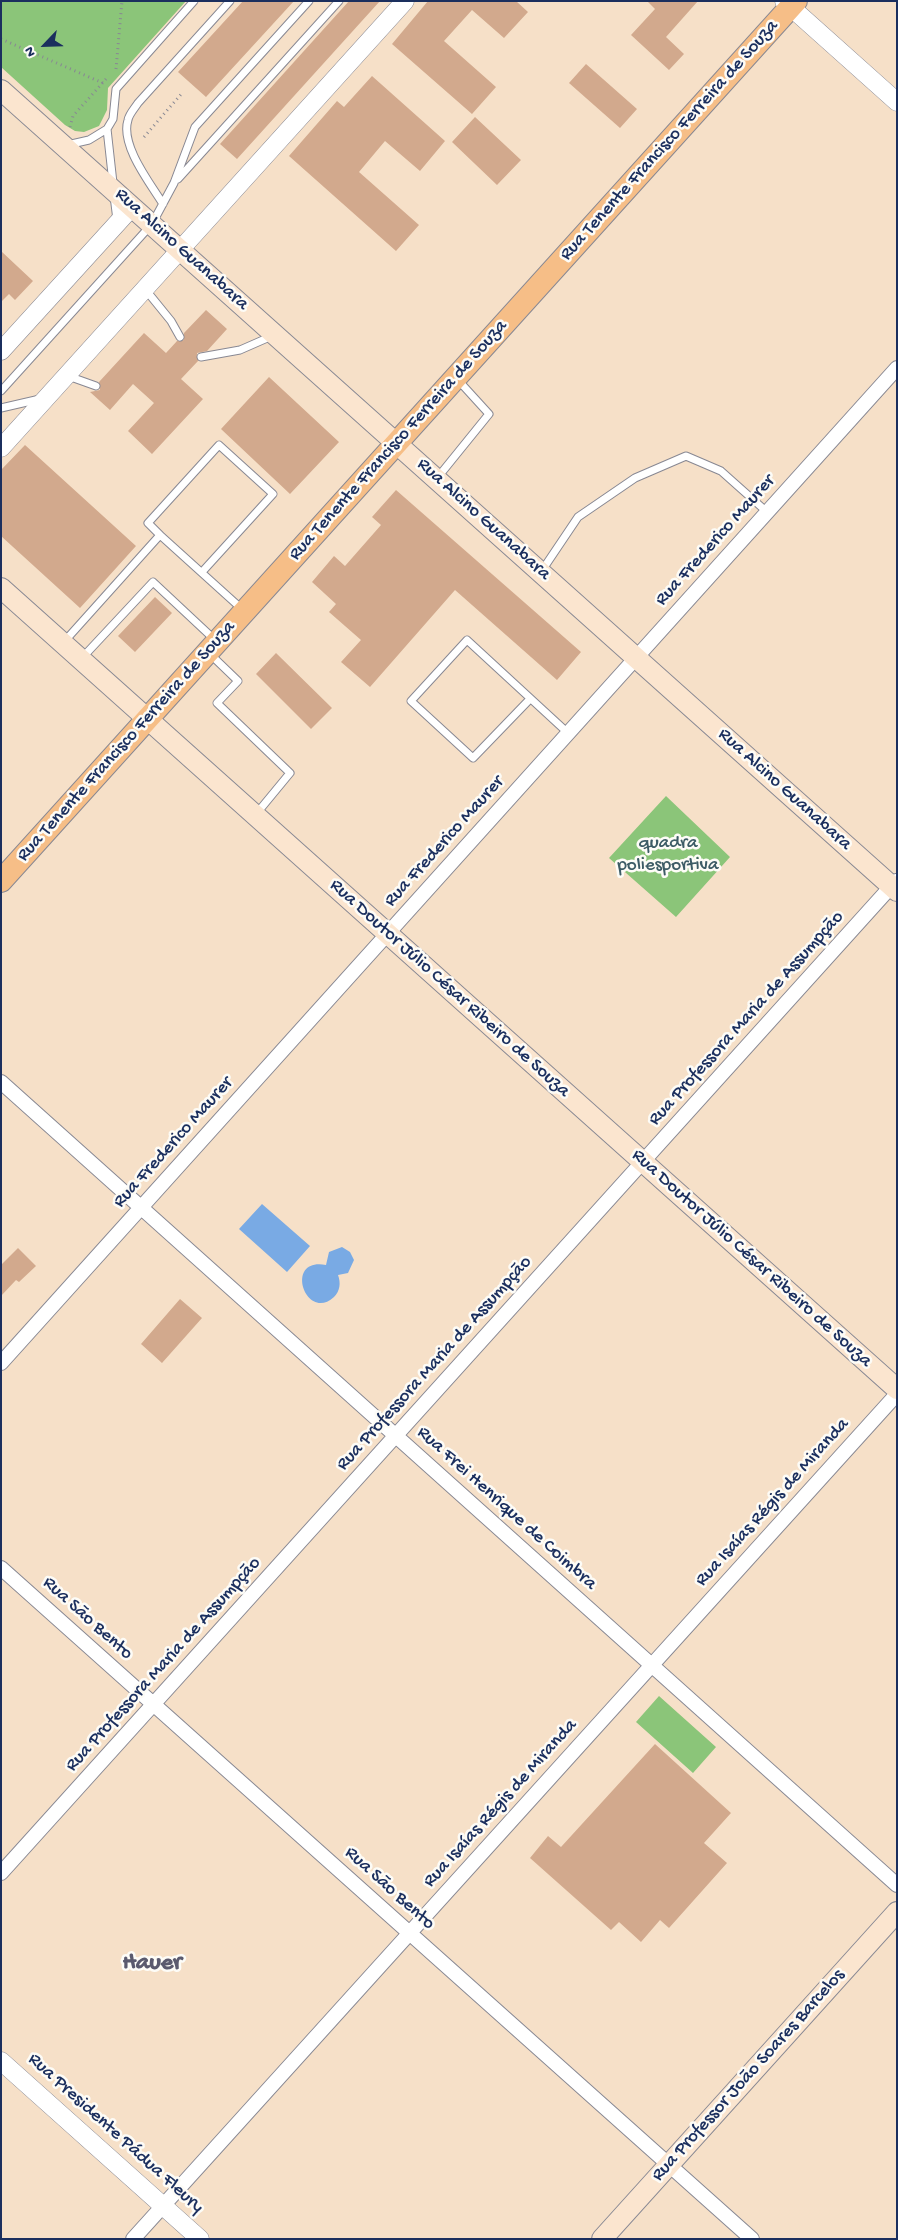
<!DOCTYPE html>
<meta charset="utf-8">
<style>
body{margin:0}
#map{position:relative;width:898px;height:2240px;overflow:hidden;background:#f6e0c8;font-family:"Gochi Hand",sans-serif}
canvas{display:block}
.frame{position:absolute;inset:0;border:2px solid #1b2f5e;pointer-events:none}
.north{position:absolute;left:20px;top:20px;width:50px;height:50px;-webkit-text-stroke:4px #fdfcf7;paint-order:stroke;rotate:246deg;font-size:14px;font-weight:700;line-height:20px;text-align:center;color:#1b2f5e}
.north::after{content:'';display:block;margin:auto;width:18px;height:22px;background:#1b2f5e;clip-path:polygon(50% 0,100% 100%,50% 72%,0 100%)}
</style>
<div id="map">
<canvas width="898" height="2240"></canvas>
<div class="frame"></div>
<div class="north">N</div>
</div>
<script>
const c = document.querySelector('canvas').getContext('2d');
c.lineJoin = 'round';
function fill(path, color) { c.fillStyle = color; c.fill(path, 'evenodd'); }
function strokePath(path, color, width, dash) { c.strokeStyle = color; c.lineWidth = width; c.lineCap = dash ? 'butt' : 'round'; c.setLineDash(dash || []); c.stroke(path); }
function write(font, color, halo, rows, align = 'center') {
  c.font = font + ' "Gochi Hand",sans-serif'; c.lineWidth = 5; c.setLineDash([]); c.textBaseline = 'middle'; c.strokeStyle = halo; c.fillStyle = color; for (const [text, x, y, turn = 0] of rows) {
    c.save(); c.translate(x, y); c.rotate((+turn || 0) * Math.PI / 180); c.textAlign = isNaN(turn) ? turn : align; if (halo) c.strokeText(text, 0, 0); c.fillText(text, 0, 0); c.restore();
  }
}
fill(new Path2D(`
 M1 1H186L108 88 107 110 99 126 84 132 75 131 65 125 1 67Z
 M666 796 730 857 676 917 609 858Z
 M659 1696 716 1747 693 1773 636 1722Z`), '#8bc579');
fill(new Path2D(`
 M262 1204 310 1246 287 1272 239 1229Z
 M342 1247 350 1252 354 1260 348 1273 338 1275C341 1283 340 1291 334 1297 306 1323 283 1257 326 1265L329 1252Z`), '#79aae4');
fill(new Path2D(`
 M243 1H294L206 97 178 72Z
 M349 1H380L237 159 220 144Z
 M428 1H516L528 12 504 38 472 10 444 41 496 87 472 114 392 44Z
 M647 1H698L666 37 684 54 669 70 631 35 655 9Z
 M586 64 637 109 620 128 569 83Z
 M372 76 445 141 420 171 385 141 359 172 419 225 396 251 289 156 337 101 344 107Z
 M475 117 521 160 497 185 452 142Z
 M1 251 33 281 15 300 9 294 1 302Z
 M206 310 227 329 207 351 197 353 198 361 181 379 203 399 152 454 128 431 154 403 133 384 110 410 90 392 100 390 99 382 144 333 166 353 177 341 184 340V333Z
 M269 377 339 442 290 494 221 429Z
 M25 445 136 546 80 608 1 536V470Z
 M396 490 581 652 557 680 455 590 370 687 341 662 361 640 329 612 336 604 312 582 334 556 345 566 381 525 372 517Z
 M155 597 172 613 135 652 118 636Z
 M276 653 332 708 311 729 256 674Z
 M18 1248 36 1266 19 1282 16 1280 1 1296V1265Z
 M180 1299 202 1318 162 1363 141 1344Z
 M655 1744 731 1813 704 1843 727 1863 669 1928 660 1920 641 1942 619 1922 611 1930 530 1858 548 1836 561 1847Z`), '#d2a98d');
const service = new Path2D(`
 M107 129 113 183
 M67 145 89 140 107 129 113 119 116 89 194 1
 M178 179 339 1
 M114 196 117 220
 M163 204C150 183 120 145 128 120 129 114 135 108 138 103L230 1
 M145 289 171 321 180 337
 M201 357 240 350 272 336
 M68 376 96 386
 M1 391 152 224 174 183 195 127 309 1
 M1 408 40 399
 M438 477 489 414 458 380
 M160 535 148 523 219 445 273 494 202 572
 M541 572 578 517 635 478 686 456 721 471 767 512
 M63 643 160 535 243 610
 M210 654 238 681 217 703 290 773 257 813
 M82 658 153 582 215 640
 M530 699 473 758 411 701 467 640 568 733`);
const minor = new Path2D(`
 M1 1082 897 1885
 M1 1363 897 368
 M1 1568 752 2239
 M1 1873 896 881
 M133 2239 897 1394`);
const tertiary = new Path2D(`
 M784 1 897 102
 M1 351 132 207
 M1 448 405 1
 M1 2061 200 2239`);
const secondary = new Path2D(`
 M1 90 897 891
 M1 588 897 1389
 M602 2239 897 1912`);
const primary = new Path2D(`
 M1 881 796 1`);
strokePath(service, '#888893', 9);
strokePath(minor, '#888893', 16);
strokePath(tertiary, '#888893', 19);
strokePath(secondary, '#888893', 22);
strokePath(primary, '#888893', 24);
strokePath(new Path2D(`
 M1 39 103 83
 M116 69 122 1
 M70 127 73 116 106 79
 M144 137 183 92`), '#888893', 3, [1, 4]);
strokePath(service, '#fff', 7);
strokePath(minor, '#fff', 14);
strokePath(tertiary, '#fff', 18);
strokePath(secondary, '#fbe5cf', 20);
strokePath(primary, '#f6be87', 22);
write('19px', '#1b2f5e', '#fdfcf7', [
 ["Rua Tenente Francisco Ferreira de Souza",670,141,-48],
 ["Rua Alcino Guanabara",181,250,42],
 ["Rua Tenente Francisco Ferreira de Souza",399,441,-48],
 ["Rua Alcino Guanabara",483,520,42],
 ["Rua Frederico Maurer",716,541,-48],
 ["Rua Tenente Francisco Ferreira de Souza",127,742,-48],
 ["Rua Alcino Guanabara",784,790,42],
 ["Rua Frederico Maurer",445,842,-48],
 ["Rua Doutor Júlio César Ribeiro de Souza",449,989,42],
 ["Rua Professora Maria de Assumpção",747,1019,-48],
 ["Rua Frederico Maurer",174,1143,-48],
 ["Rua Doutor Júlio César Ribeiro de Souza",751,1259,42],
 ["Rua Professora Maria de Assumpção",435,1364,-48],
 ["Rua Isaías Régis de Miranda",773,1503,-48],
 ["Rua Frei Henrique de Coimbra",506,1509,42],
 ["Rua São Bento",87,1619,42],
 ["Rua Professora Maria de Assumpção",164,1665,-48],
 ["Rua Isaías Régis de Miranda",501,1804,-48],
 ["Rua São Bento",389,1889,42],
 ["Rua Professor João Soares Barcelos",749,2076,-48],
 ["Rua Presidente Pádua Fleury",115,2134,42]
]);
write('19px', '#3d5c66', '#fdfcf7', [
 ["quadra",668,844],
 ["poliesportiva",668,866]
]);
write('bold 24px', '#5b5a6e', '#fdfcf7', [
 ["Hauer",152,1964]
]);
</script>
